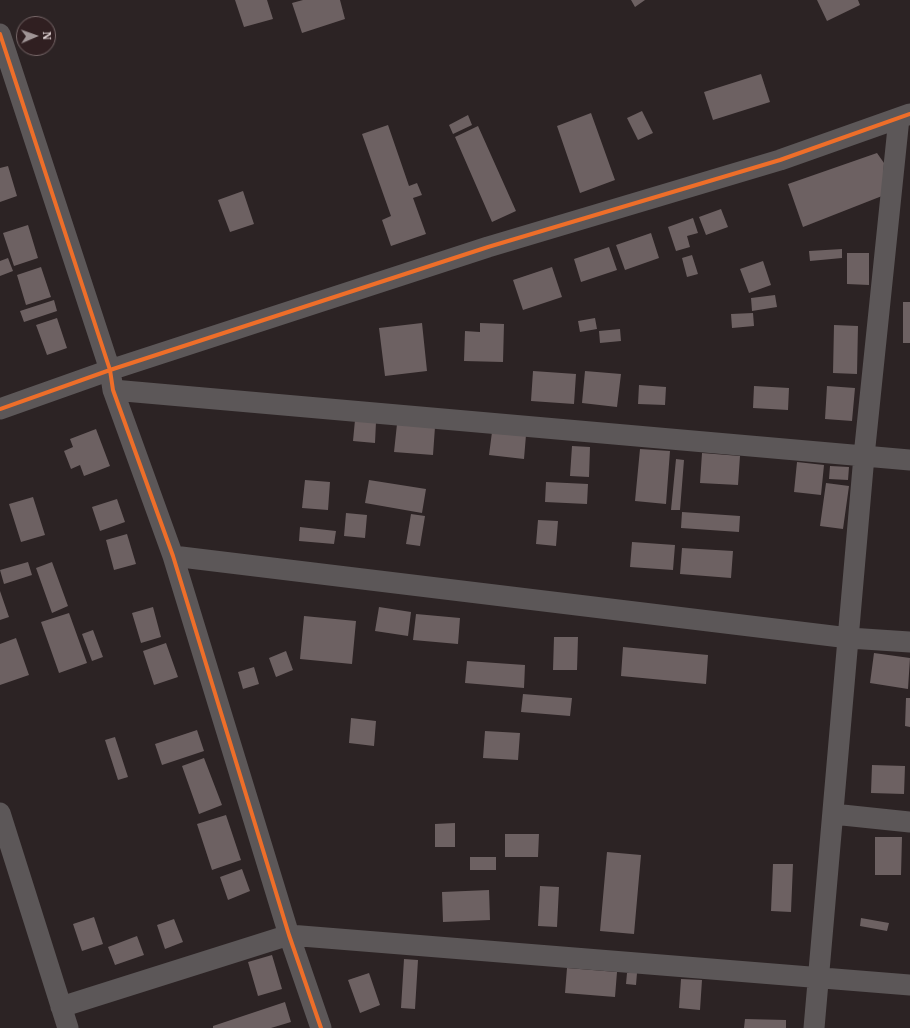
<!DOCTYPE html>
<style>
body{margin:0}
#map{position:relative;width:910px;height:1028px;overflow:hidden;background:#2c2324;font-family:"IBM Plex Serif",serif}
canvas{display:block}
.north{position:absolute;left:16px;top:16px;width:40px;height:40px;box-sizing:border-box;background:#301f21;border:1px solid #766768;border-radius:50%;rotate:88deg;font-size:11px;font-weight:700;line-height:16px;text-align:center;color:#dfd2d3}
.north::after{content:'';display:block;margin:auto;width:14px;height:18px;background:#a09596;clip-path:polygon(50% 0,100% 100%,50% 72%,0 100%)}
</style>
<div id="map">
<canvas width="910" height="1028"></canvas>
<div class="north">N</div>
</div>
<script>
const c = document.querySelector('canvas').getContext('2d');
c.lineJoin = 'round';
function fill(path, color) { c.fillStyle = color; c.fill(path, 'evenodd'); }
function strokePath(path, color, width, dash) { c.strokeStyle = color; c.lineWidth = width; c.lineCap = dash ? 'butt' : 'round'; c.setLineDash(dash || []); c.stroke(path); }
fill(new Path2D(`
 M235 0H267L273 19 244 27Z
 M303 0H340L345 19 302 33 292 3Z
 M631 0H645L635 7Z
 M817 0H858L860 5 827 21Z
 M761 74 770 102 713 120 704 92Z
 M642 111 653 133 638 140 627 118Z
 M591 113 615 180 580 193 557 126Z
 M468 115 472 125 453 134 449 125Z
 M388 125 409 186 417 183 422 195 413 198 426 234 391 246 382 220 391 216 362 134Z
 M478 126 516 211 492 222 455 137Z
 M877 153 884 163 882 196 803 227 788 184Z
 M8 166 17 196 0 202V168Z
 M243 191 254 224 230 232 218 200Z
 M721 209 728 227 706 235 699 217Z
 M693 218 698 233 687 236 690 247 676 251 668 227Z
 M28 225 38 258 14 266 3 233Z
 M651 233 659 258 625 270 616 245Z
 M609 247 617 270 581 282 574 259Z
 M842 249V258L810 261 809 251Z
 M847 253H869V285L847 284Z
 M692 255 698 274 687 277 682 258Z
 M8 258 13 271 0 276V261Z
 M763 261 771 285 749 293 740 269Z
 M41 267 51 297 26 305 17 275Z
 M552 267 562 297 523 310 513 280Z
 M775 295 777 307 752 311 751 298Z
 M54 300 57 311 24 322 20 311Z
 M903 302H910V343H903Z
 M753 313 754 326 732 328 731 314Z
 M57 318 67 348 47 355 36 325Z
 M595 318 597 329 580 332 578 321Z
 M422 323 427 371 385 376 379 328Z
 M480 323 504 324 503 362 464 361 465 331 480 332Z
 M834 325 858 326 857 374 833 373Z
 M620 329 621 341 600 343 599 331Z
 M533 371 576 374 574 404 531 401Z
 M585 371 621 374 617 407 582 403Z
 M639 385 666 387 665 405 638 404Z
 M754 386 789 388 788 410 753 408Z
 M827 386 855 388 852 421 825 419Z
 M355 420 376 422 375 443 353 441Z
 M397 424 435 427 433 455 394 452Z
 M96 429 110 466 84 476 80 465 71 469 64 451 73 447 70 439Z
 M492 432 526 435 524 459 489 455Z
 M572 446 590 447 589 477 570 476Z
 M640 449 670 451 666 504 635 501Z
 M702 453 740 456 738 485 700 483Z
 M676 459 684 460 680 510H671Z
 M797 462 824 465 821 495 794 492Z
 M830 466 849 467 848 480 829 479Z
 M305 480 330 482 328 510 302 508Z
 M369 480 426 489 422 513 365 503Z
 M546 482 588 484 587 504 545 502Z
 M826 483 849 486 843 529 820 526Z
 M33 497 45 535 21 542 9 504Z
 M117 499 125 522 100 531 92 507Z
 M682 512 740 516 739 532 681 528Z
 M346 513 367 515 365 538 344 536Z
 M411 514 425 516 420 546 406 544Z
 M538 520 558 521 556 546 536 544Z
 M300 527 336 531 334 544 299 541Z
 M127 534 136 564 114 570 106 540Z
 M632 542 675 545 673 570 630 567Z
 M682 548 733 551 731 578 680 574Z
 M28 562 32 575 4 584 0 570Z
 M52 562 68 606 52 613 36 568Z
 M0 591 9 617 0 620Z
 M153 607 161 637 141 643 132 613Z
 M379 607 411 612 408 636 375 631Z
 M69 613 87 663 59 673 41 622Z
 M416 614 460 618 458 644 413 640Z
 M304 616 356 621 352 664 300 659Z
 M93 630 103 657 92 661 82 634Z
 M554 637H578L577 670H553Z
 M16 638 29 675 0 685V644Z
 M166 643 178 677 154 685 143 651Z
 M623 647 708 655 706 684 621 676Z
 M286 651 293 670 276 677 269 658Z
 M874 653 910 658 908 689 870 683Z
 M467 661 525 665 524 688 465 683Z
 M254 667 259 684 243 689 238 672Z
 M523 694 572 698 570 716 521 712Z
 M906 698H910V727L905 726Z
 M351 718 376 721 374 746 349 743Z
 M197 730 204 751 162 765 155 744Z
 M485 731 520 733 518 760 483 758Z
 M115 737 128 777 118 780 105 740Z
 M204 758 222 805 199 814 182 766Z
 M872 765 905 766 904 794 871 793Z
 M226 815 241 860 212 870 197 824Z
 M455 823V847H435V824Z
 M505 834H539L538 857H505Z
 M875 837H902L901 875H875Z
 M607 852 641 855 634 934 600 931Z
 M470 857H496V870H470Z
 M773 864H793L791 912 771 911Z
 M242 869 250 891 228 900 220 877Z
 M540 886 559 887 557 927 538 926Z
 M489 890 490 920 443 922 442 892Z
 M94 917 103 944 82 951 73 924Z
 M861 918 889 923 887 931 860 926Z
 M174 919 183 942 165 949 157 925Z
 M137 936 144 955 115 965 108 947Z
 M272 955 282 989 258 996 248 962Z
 M404 959 418 960 415 1009 401 1008Z
 M567 968 617 972 615 997 565 993Z
 M369 973 380 1005 360 1013 348 980Z
 M627 973H637L636 985 626 984Z
 M681 979 702 980 700 1010 679 1008Z
 M285 1002 291 1022 271 1028H213V1026Z
 M745 1019 786 1020V1028H744Z`), '#6d6162');
strokePath(new Path2D(`
 M0 34 110 370 113 390 173 556 289 935 321 1028
 M113 390 910 460
 M0 409 110 370 488 247 780 160 910 114
 M173 556 849 638 910 642
 M0 813 68 1028
 M833 814 910 822
 M61 1007 289 935 910 985
 M814 1028 864 456 899 118`), '#5c5758', 21);
strokePath(new Path2D(`
 M0 34 110 370 113 390 173 556 289 935 321 1028
 M0 409 110 370 488 247 780 160 910 114`), '#ee6e29', 4);
</script>
